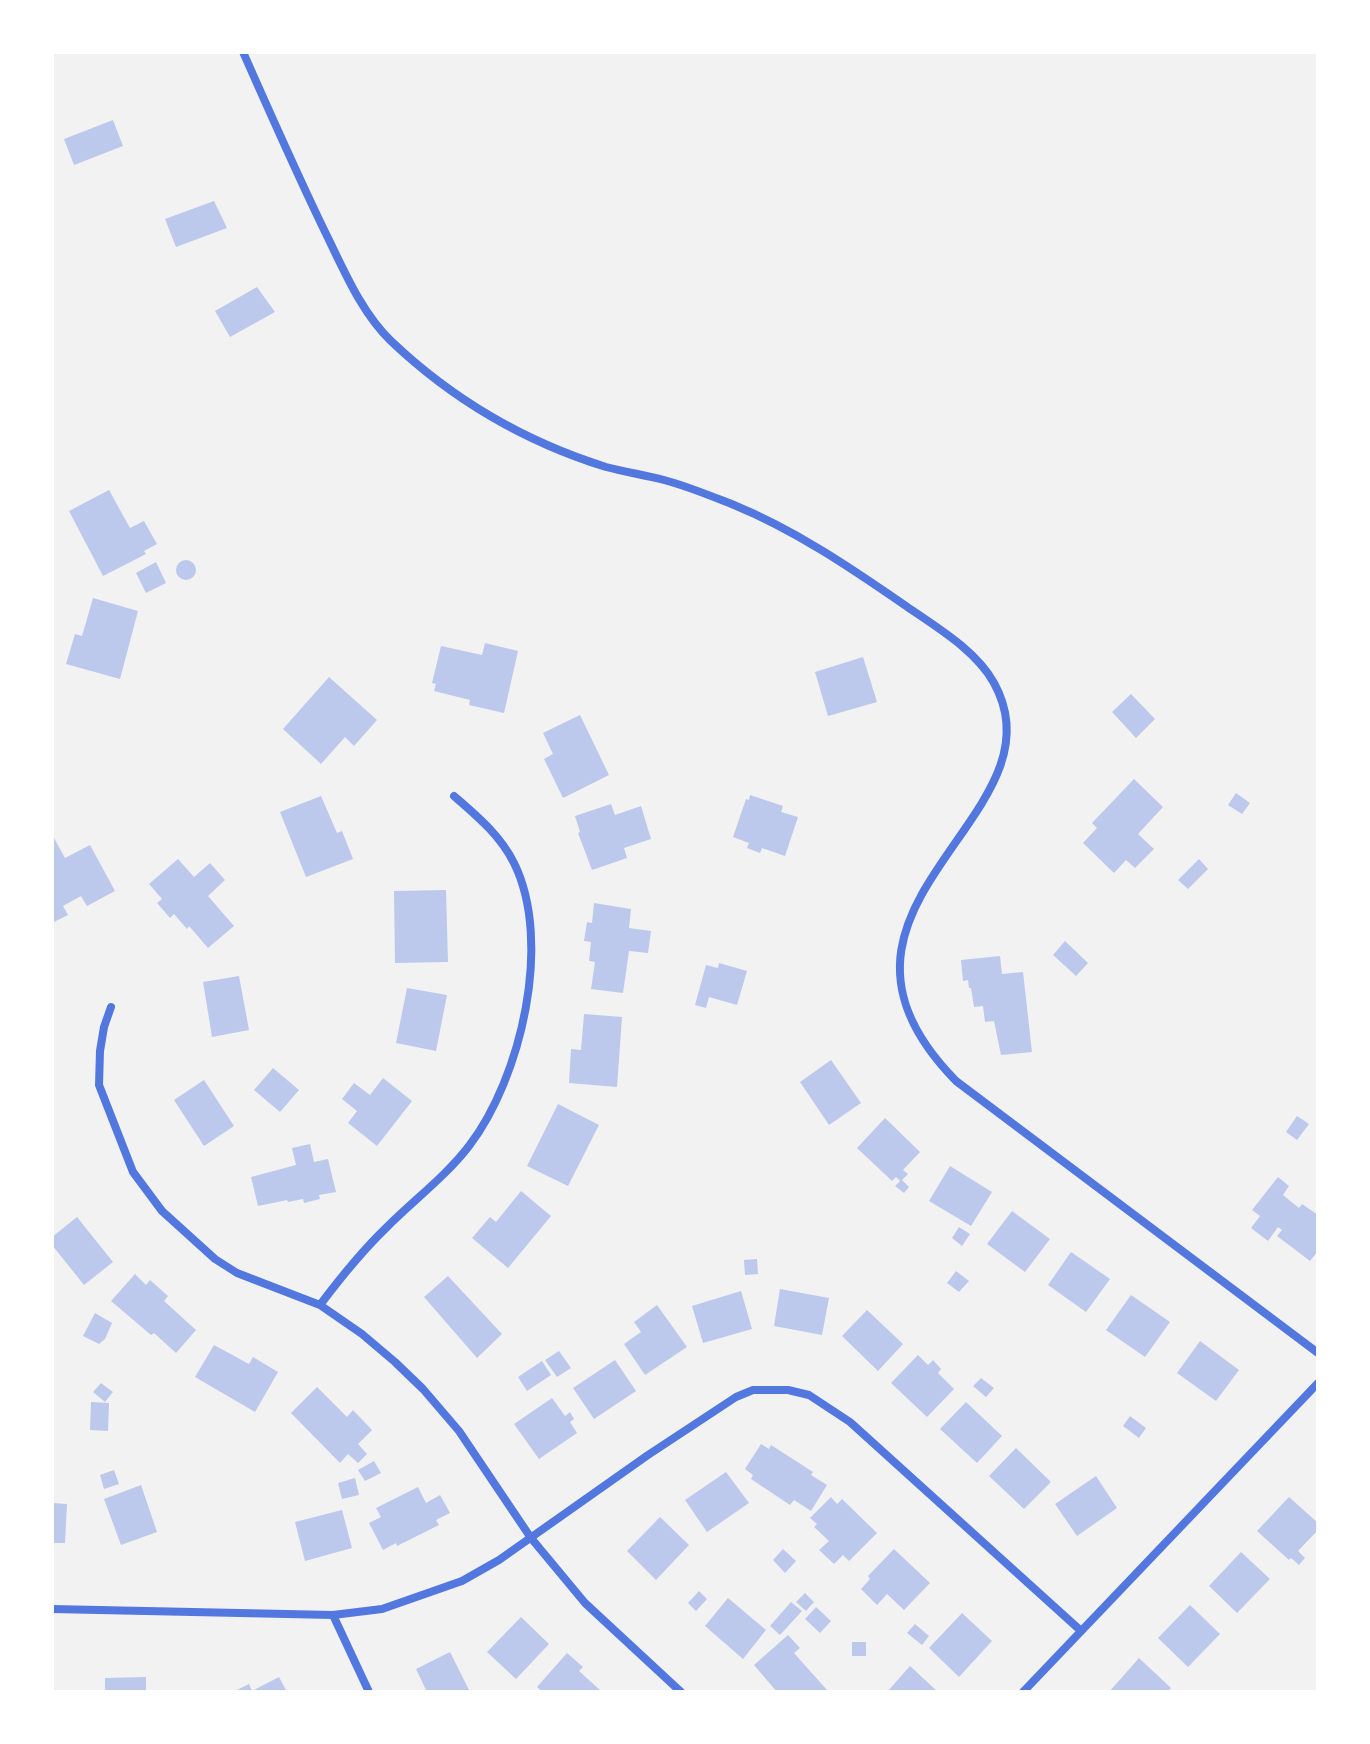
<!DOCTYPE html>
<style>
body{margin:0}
#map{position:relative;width:1370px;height:1744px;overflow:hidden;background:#f2f2f2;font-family:"Exo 2",sans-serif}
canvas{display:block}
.frame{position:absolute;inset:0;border:54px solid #fff;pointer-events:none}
</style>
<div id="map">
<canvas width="1370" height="1744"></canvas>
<div class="frame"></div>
</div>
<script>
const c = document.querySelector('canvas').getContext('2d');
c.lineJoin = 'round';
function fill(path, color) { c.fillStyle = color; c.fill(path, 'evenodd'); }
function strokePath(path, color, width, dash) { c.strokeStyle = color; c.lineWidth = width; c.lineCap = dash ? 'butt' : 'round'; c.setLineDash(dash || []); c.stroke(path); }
fill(new Path2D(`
 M113 120 123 146 74 165 64 139Z
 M214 201 227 228 176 247 165 219Z
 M257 287 275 312 230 337 215 311Z
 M109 490 130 528 144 521 157 544 144 551 146 554 103 576 69 511Z
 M176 570a10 10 0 1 1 20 0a10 10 0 1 1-20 0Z
 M156 562 166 583 146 593 136 573Z
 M93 598 138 611 120 679 66 664 75 634 82 636Z
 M485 643 518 651 504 713 469 705 470 700 434 691 436 684 432 683 441 646 482 655Z
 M863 657 877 702 828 716 815 672Z
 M329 677 377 720 354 746 345 737 321 764 283 729Z
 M1131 694 1155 719 1136 738 1112 712Z
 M580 715 609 775 563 798 544 759 553 754 543 733Z
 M1134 779 1163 807 1138 834 1154 849 1135 868 1126 860 1114 873 1083 843 1097 828 1092 823Z
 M1236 793 1250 803 1242 814 1228 805Z
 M750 795 783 806 781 812 798 817 785 856 762 848 760 853 747 848 749 843 733 837 746 799 749 800Z
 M321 796 337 833 342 831 353 859 306 877 280 812Z
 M611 804 615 815 641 806 651 839 624 848 627 858 592 870 578 833 580 832 575 816Z
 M54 838 65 858 90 845 115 891 87 906 81 896 63 906 68 915 52 923V840Z
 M178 859 194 877 210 863 225 880 208 896 234 926 208 948 189 926 187 929 174 914 170 918 157 903 162 899 149 884Z
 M1199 859 1208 869 1188 889 1178 880Z
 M446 890 448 962 395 963 394 891Z
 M594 903 631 909 629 928 651 931 648 953 629 951 623 993 591 989 595 962 589 961 591 942 584 941 587 922 592 923Z
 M1065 941 1088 963 1076 976 1053 955Z
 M1000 956 1002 974 1023 972 1032 1052 1001 1055 994 1021 985 1022 983 1006 974 1007 971 988H969L968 980 963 981 961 960Z
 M719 963 747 971 737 1005 709 997 706 1008 695 1005 706 965 718 968Z
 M239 976 249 1030 212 1037 203 982Z
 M407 988 447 995 436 1051 396 1043Z
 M584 1014 622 1017 617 1087 569 1083 571 1049 581 1050Z
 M831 1060 861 1103 829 1125 800 1082Z
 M273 1068 299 1090 280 1112 254 1090Z
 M383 1078 412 1101 377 1146 348 1123 357 1111 342 1099 354 1083 370 1095Z
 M204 1080 234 1126 204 1146 174 1100Z
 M558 1104 599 1125 568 1186 527 1166Z
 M1297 1116 1309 1124 1297 1140 1286 1132Z
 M885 1118 920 1152 903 1170 908 1174 902 1180 909 1187 904 1193 895 1186 900 1181 896 1177 892 1181 857 1148Z
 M310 1144 314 1162 328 1159 336 1192 319 1195 320 1199 304 1203 303 1199 288 1202 287 1200 258 1206 251 1177 296 1165 292 1148Z
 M950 1166 992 1192 971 1226 929 1201Z
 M1278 1177 1289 1186 1283 1195 1299 1208 1302 1204 1318 1215V1251L1310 1261 1277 1236 1282 1230 1278 1227 1268 1241 1251 1228 1260 1216 1252 1210Z
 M521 1191 551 1216 508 1268 472 1238 490 1217 496 1222Z
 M1012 1211 1050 1239 1025 1272 987 1244Z
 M77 1217 113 1262 84 1285 52 1245V1237Z
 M959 1227 970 1234 962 1246 952 1238Z
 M1071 1252 1110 1279 1086 1312 1048 1285Z
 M757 1259 758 1274 745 1275 744 1260Z
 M956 1271 969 1281 959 1292 947 1283Z
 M135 1274 146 1285 150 1280 168 1296 164 1301 196 1330 176 1353 154 1333 151 1335 111 1301Z
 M448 1276 502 1334 477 1358 424 1297Z
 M780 1289 829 1298 822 1335 774 1326Z
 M741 1291 752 1329 703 1343 692 1306Z
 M1131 1295 1170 1322 1145 1357 1106 1330Z
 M657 1305 687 1347 645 1375 624 1344 641 1332 634 1322Z
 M867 1310 903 1344 878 1371 842 1336Z
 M95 1313 112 1323 105 1339 99 1344 83 1336Z
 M1200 1341 1239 1370 1216 1401 1177 1373Z
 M214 1345 249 1364 253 1357 278 1372 255 1412 195 1377Z
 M559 1351 571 1368 557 1377 545 1360Z
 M918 1355 928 1365 933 1360 941 1369 938 1373 954 1389 927 1417 891 1383Z
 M615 1360 636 1391 594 1419 573 1388Z
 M542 1361 551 1375 527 1391 518 1377Z
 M981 1378 994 1388 986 1397 973 1386Z
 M101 1383 113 1392 105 1402 93 1392Z
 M317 1387 347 1417 353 1410 372 1430 358 1444 367 1454 358 1463 348 1454 340 1463 291 1413Z
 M552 1398 565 1416 570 1412 574 1419 570 1422 577 1433 539 1459 514 1424Z
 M91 1402 109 1403 108 1431 90 1430Z
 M966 1402 1002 1436 977 1463 940 1429Z
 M1130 1416 1146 1428 1139 1438 1123 1426Z
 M761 1444 769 1449 771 1445 813 1472 811 1475 827 1485 811 1511 794 1500 790 1505 751 1479 753 1475 745 1469Z
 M1016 1448 1051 1482 1024 1509 989 1476Z
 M374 1461 381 1473 365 1481 358 1470Z
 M114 1470 119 1484 104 1489 100 1475Z
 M726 1472 749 1503 707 1532 685 1500Z
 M1096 1476 1117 1508 1077 1536 1055 1504Z
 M355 1478 359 1495 342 1499 338 1483Z
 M141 1485 157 1532 121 1545 104 1499Z
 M418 1487 426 1503 440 1495 450 1513 436 1520 439 1525 397 1546 396 1543 383 1550 369 1523 381 1517 376 1508Z
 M831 1497 837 1504 842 1499 877 1533 849 1561 843 1555 834 1564 819 1550 829 1541 814 1527 817 1524 810 1518Z
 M1289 1497 1318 1523V1530L1298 1551 1305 1558 1299 1565 1291 1558 1289 1560 1257 1531Z
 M52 1503 67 1504 65 1543H52Z
 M342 1510 352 1548 305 1561 295 1522Z
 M660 1517 689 1545 656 1580 627 1551Z
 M783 1549 796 1561 785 1573 773 1560Z
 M894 1549 930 1583 904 1610 887 1594 877 1605 861 1589 870 1579 868 1576Z
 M1241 1552 1270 1579 1237 1613 1209 1586Z
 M699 1591 707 1599 696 1611 688 1603Z
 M805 1593 814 1602 806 1611 796 1602Z
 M728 1598 766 1630 743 1659 705 1626Z
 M791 1602 802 1611 780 1635 770 1626Z
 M1190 1605 1220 1634 1188 1667 1158 1638Z
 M816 1607 831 1621 820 1633 805 1619Z
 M962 1613 992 1641 959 1677 929 1648Z
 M521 1617 549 1644 516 1679 487 1652Z
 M915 1624 929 1636 922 1645 907 1633Z
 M788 1635 800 1648 794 1653 827 1690 825 1692H777L754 1665Z
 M852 1642H866V1656H852Z
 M450 1652 470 1692H427L416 1669Z
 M567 1653 583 1667 579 1671 600 1690 597 1692H543L537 1687Z
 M1139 1658 1171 1688 1167 1692H1109Z
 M910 1666 938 1692H887Z
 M146 1677V1692H105V1678Z
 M279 1677 287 1692H233L249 1684 252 1691Z`), '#bdc9ec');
strokePath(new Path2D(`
 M243 52C271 115 299 179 329 240 346 275 363 314 391 341 452 399 526 442 606 467 625 472 645 475 664 480 687 486 711 496 734 505 795 530 851 568 906 606 936 627 976 650 994 683 1069 818 784 906 956 1081L1318 1353
 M111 1007 104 1027 100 1051 99 1085 133 1172 162 1211 215 1259 237 1273 320 1305 362 1334 395 1362 423 1389 459 1431 531 1538 585 1603 681 1692
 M320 1305C341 1277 362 1251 387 1227 414 1200 446 1176 469 1146 521 1078 553 942 514 863 500 835 477 816 454 796
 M52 1609 333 1615 382 1609 462 1581 499 1560 648 1455 736 1397 753 1390H788L809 1395 850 1422 1080 1630
 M333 1615 369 1692
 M1023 1692 1318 1383`), '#5277de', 8);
</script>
